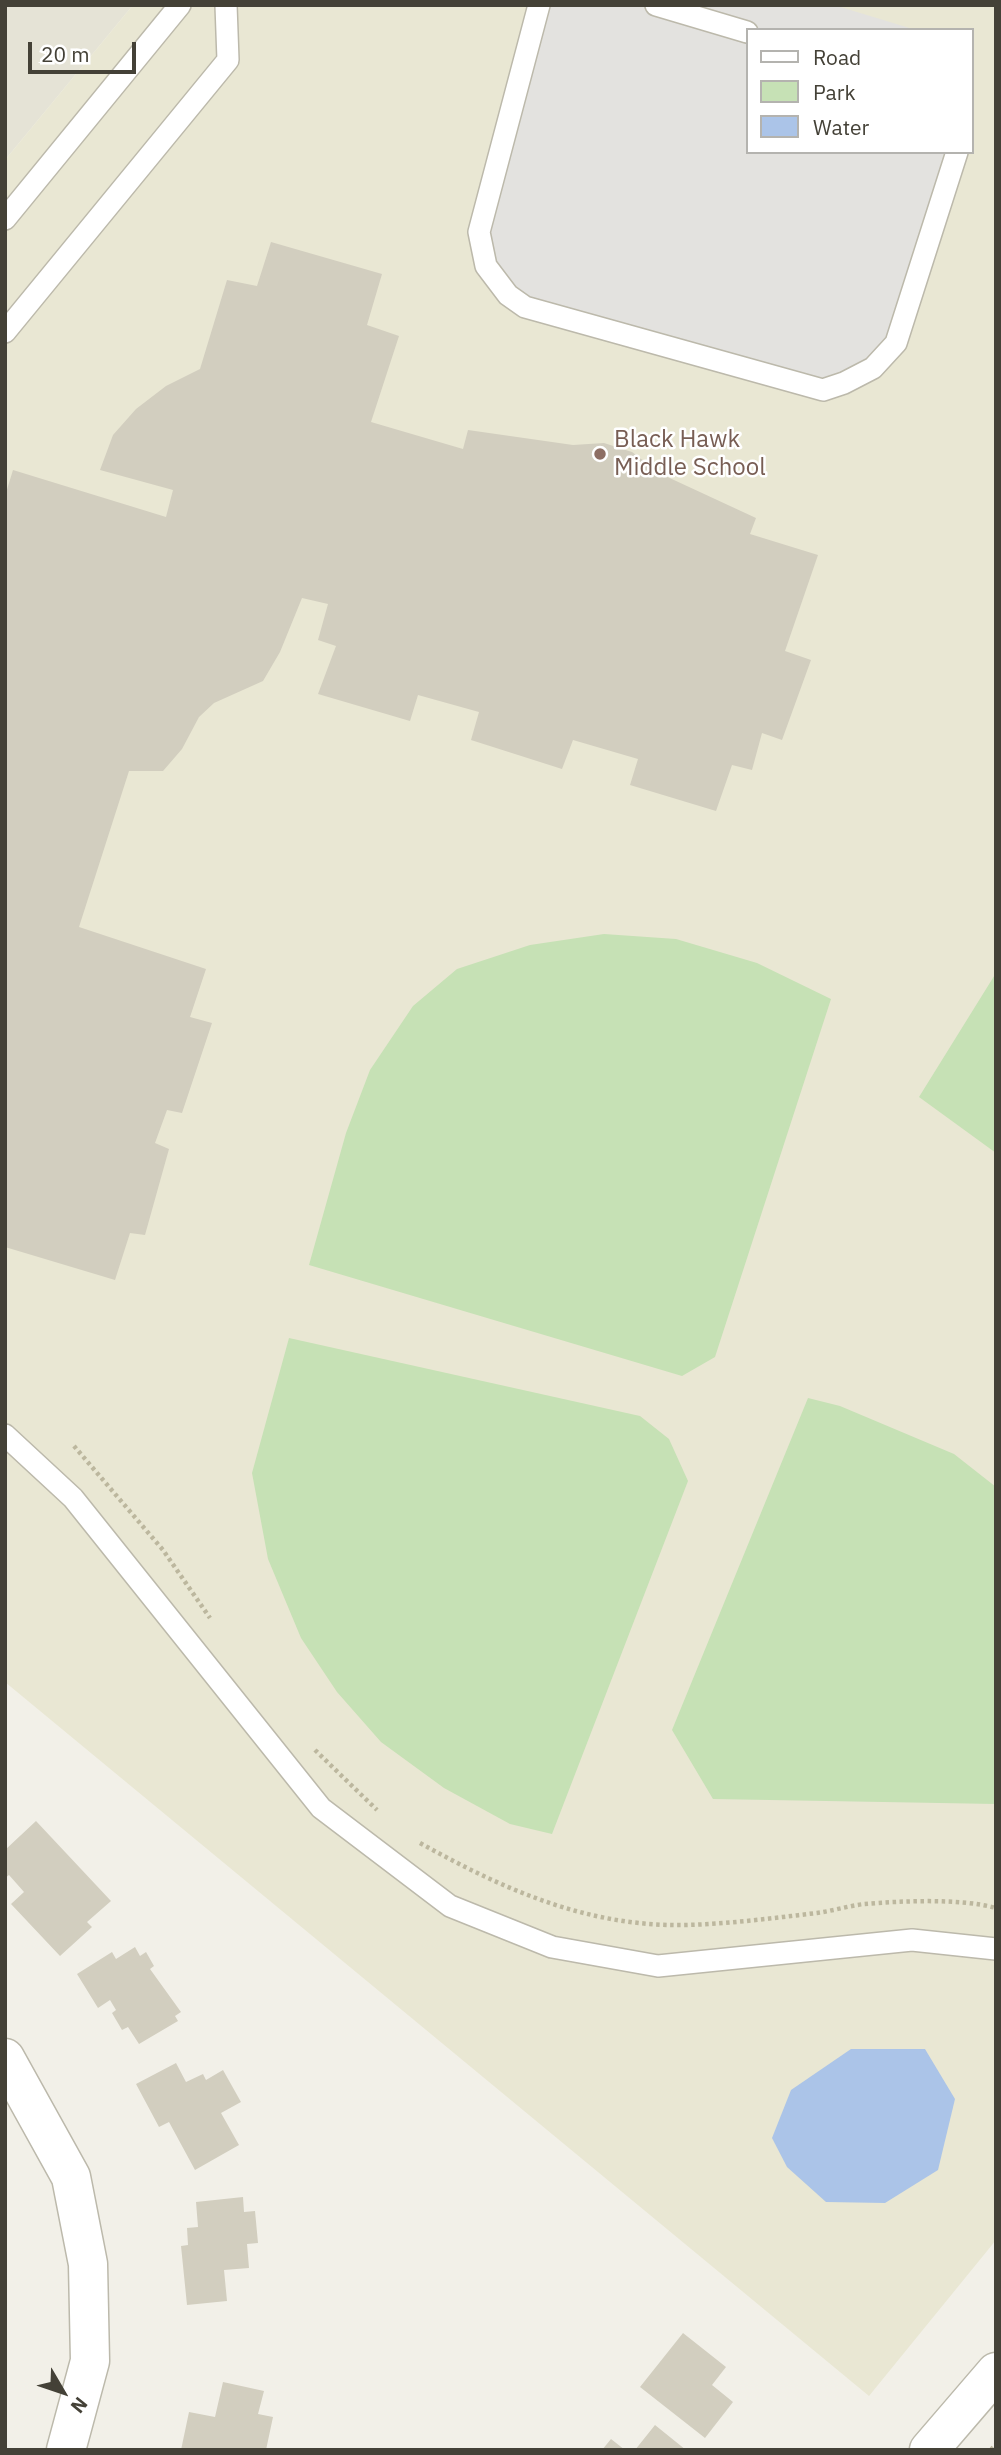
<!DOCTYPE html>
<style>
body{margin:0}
#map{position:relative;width:1001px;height:2455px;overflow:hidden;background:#f2f0e8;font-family:"IBM Plex Sans",sans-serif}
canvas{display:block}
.frame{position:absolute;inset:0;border:7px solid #444137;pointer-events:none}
.legend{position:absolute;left:746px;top:28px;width:228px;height:126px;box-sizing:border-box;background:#fff;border:2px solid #b4b3af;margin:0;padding:9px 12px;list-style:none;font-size:21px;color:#444137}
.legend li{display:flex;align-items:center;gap:14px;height:35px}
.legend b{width:35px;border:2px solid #b4b3af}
.north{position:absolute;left:28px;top:2357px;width:70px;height:70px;-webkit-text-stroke:5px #fff;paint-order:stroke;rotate:129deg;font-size:19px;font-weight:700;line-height:28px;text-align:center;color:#444137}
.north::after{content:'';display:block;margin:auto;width:24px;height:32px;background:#444137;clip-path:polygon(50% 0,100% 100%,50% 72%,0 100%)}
.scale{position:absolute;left:28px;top:42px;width:108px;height:32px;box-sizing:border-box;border:4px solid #444137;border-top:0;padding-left:9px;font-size:21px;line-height:24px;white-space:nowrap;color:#444137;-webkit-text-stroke:5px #fff;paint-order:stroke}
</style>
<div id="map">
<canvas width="1001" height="2455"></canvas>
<div class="frame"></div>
<ul class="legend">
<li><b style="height:9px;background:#fff"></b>Road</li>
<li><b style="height:19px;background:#c6e1b5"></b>Park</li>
<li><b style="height:19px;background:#abc4e8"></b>Water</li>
</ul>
<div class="north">N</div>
<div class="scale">20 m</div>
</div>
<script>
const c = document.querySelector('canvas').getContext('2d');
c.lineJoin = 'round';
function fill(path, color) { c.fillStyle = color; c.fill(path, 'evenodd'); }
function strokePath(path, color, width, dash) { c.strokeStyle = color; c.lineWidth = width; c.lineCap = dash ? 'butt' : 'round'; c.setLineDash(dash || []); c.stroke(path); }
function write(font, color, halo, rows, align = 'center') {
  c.font = font + ' "IBM Plex Sans",sans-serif'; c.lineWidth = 5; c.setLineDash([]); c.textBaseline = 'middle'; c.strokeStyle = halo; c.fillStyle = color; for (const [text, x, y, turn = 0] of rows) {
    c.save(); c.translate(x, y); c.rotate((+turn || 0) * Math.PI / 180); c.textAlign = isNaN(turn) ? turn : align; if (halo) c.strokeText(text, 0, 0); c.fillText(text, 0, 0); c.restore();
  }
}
fill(new Path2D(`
 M5 5H133L5 160Z`), '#e5e3d6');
fill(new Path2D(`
 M133 5H996V2240L869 2396 5 1682V160ZM747 30H971V152H747Z`), '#e9e7d3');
fill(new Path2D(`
 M604 934 676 939 757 963 831 999 715 1357 682 1376 309 1265 346 1133 370 1070 413 1006 457 969 530 945Z
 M996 973V1153L919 1097Z
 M289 1338 640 1416 669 1439 688 1481 552 1834 510 1824 444 1788 381 1742 337 1692 301 1638 268 1559 252 1473Z
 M808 1398 840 1406 954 1454 996 1487V1804L713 1799 672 1730Z`), '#c6e1b5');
fill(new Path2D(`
 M533 5H834L916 30H747V152H961L895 356 820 398 523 312 472 224Z`), '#e3e2df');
fill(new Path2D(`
 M851 2049H925L955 2099 938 2170 885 2203 826 2202 787 2167 772 2138 791 2090Z`), '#abc4e8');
fill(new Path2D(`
 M271 242 382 274 367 325 399 336 371 422 463 449 468 430 573 445 604 443 632 452 661 474 756 518 750 534 818 555 785 651 811 660 782 740 762 733 752 770 732 765 716 811 630 785 638 759 573 740 562 769 471 740 479 712 418 695 410 721 318 694 336 646 318 640 328 604 302 598 280 652 263 681 214 703 199 717 182 749 163 771H129L79 927 206 969 190 1017 212 1023 182 1113 167 1110 155 1143 169 1149 145 1235 130 1233 115 1280 5 1247V496L13 470 166 517 173 490 100 470 113 435 136 409 166 386 200 369 227 280 257 286Z
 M36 1821 111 1901 87 1922 92 1927 60 1956 11 1904 24 1892 9 1875 5 1878V1850Z
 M135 1947 140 1956 146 1952 154 1966 150 1969 181 2012 175 2016 178 2021 139 2044 128 2027 122 2030 112 2013 116 2010 110 2000 98 2008 77 1974 112 1952 116 1959Z
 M176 2063 186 2082 203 2074 206 2080 223 2070 241 2102 221 2113 239 2145 195 2170 169 2122 159 2127 136 2084Z
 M243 2197 244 2212 255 2211 258 2243 247 2244 249 2268 224 2270 227 2301 187 2305 181 2246 188 2245 187 2228 198 2227 196 2202Z
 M683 2333 726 2367 712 2385 733 2402 705 2438 640 2387Z
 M223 2382 264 2391 258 2414 273 2417 266 2450H181L189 2412 215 2417Z
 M655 2425 686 2450H635Z
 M611 2439 625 2450H602Z`), '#d2cebf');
const service = new Path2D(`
 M539 5 479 232 486 266 508 295 525 307 823 390 844 383 873 368 896 343 957 152
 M656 5 747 32
 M5 219 180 5
 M5 332 228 60 226 5
 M5 1435 73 1498 321 1808 450 1906 552 1947 658 1966 912 1940 996 1949`);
const minor = new Path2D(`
 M5 2058 71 2177 88 2264 90 2361 66 2450`);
const tertiary = new Path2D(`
 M929 2450 996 2372`);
strokePath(service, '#bcb9ab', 24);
strokePath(minor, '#bcb9ab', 41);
strokePath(tertiary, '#bcb9ab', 41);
strokePath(new Path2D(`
 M74 1446 163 1550 210 1618
 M315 1750 377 1810
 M420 1843C503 1889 587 1927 685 1925 729 1924 773 1918 817 1913 832 1911 848 1906 864 1904 901 1901 960 1898 996 1908
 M991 2450 996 2444`), '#bcb79e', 4.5, [3.5, 3.5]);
strokePath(service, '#fff', 21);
strokePath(minor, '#fff', 38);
strokePath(tertiary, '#fff', 38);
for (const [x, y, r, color] of [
 [600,454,7,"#8d6e63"]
]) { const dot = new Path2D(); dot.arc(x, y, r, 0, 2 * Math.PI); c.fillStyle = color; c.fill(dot); strokePath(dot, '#fff', 2.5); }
write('24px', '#785e54', '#fff', [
 ["Black Hawk",614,440],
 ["Middle School",614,468]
], 'left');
</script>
